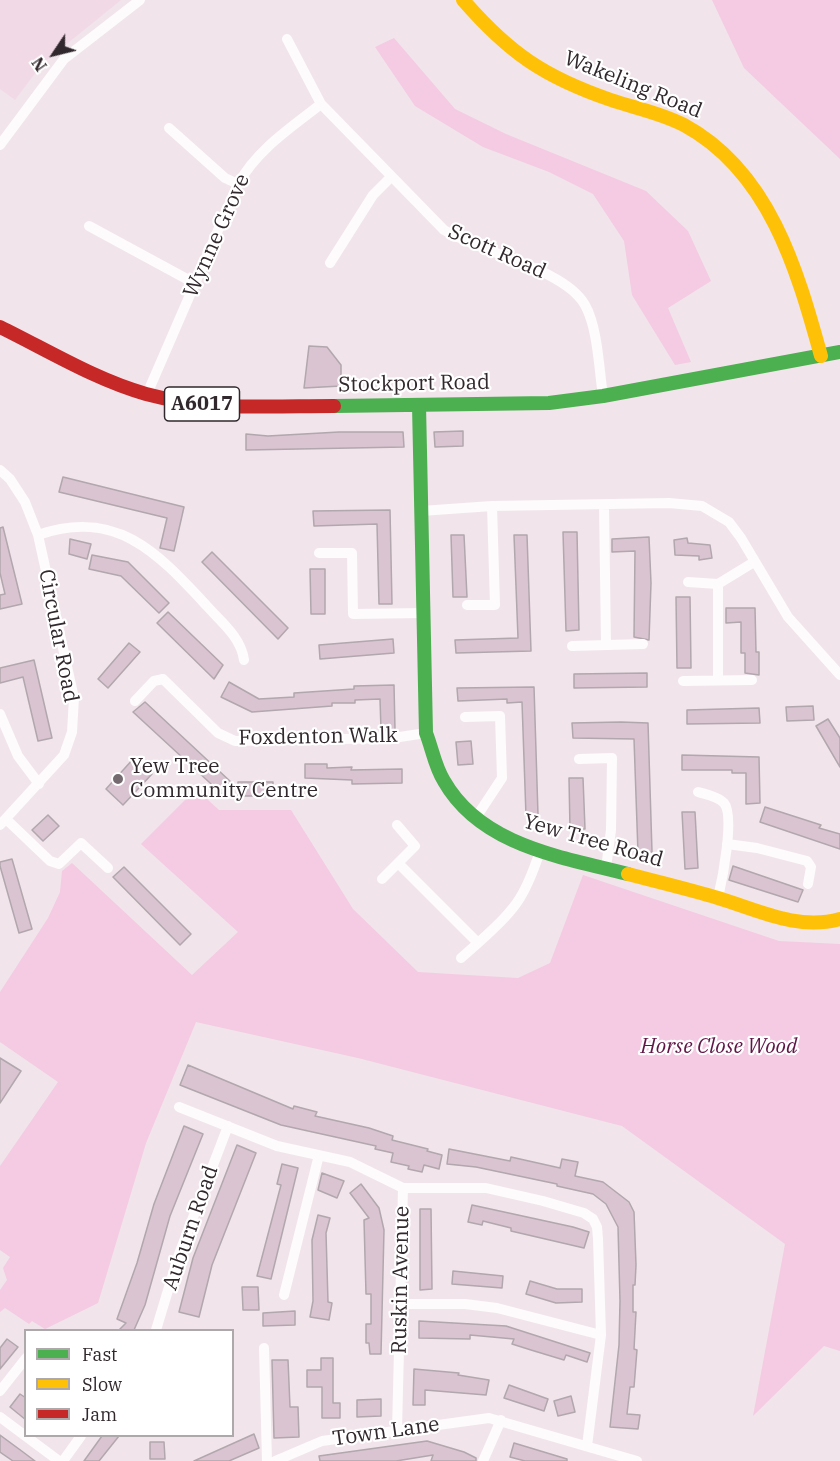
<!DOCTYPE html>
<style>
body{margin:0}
#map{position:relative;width:840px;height:1461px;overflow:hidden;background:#f1e4eb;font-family:"IBM Plex Serif",serif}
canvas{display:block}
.legend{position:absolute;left:24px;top:1329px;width:210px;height:108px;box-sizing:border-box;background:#fff;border:2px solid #ada9ab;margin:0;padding:8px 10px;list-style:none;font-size:18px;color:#31282d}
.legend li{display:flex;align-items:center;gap:12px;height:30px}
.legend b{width:30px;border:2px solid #ada9ab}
.north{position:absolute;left:24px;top:24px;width:60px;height:60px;-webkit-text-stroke:4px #fff;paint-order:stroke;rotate:235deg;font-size:16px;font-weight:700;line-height:24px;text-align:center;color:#31282d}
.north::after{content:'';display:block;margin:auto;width:21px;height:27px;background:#31282d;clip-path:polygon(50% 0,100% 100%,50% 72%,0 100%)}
</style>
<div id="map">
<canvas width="840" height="1461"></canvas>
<ul class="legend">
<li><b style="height:8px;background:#4caf50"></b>Fast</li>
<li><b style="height:8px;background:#ffc107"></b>Slow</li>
<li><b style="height:8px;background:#c62828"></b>Jam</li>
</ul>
<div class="north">N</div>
</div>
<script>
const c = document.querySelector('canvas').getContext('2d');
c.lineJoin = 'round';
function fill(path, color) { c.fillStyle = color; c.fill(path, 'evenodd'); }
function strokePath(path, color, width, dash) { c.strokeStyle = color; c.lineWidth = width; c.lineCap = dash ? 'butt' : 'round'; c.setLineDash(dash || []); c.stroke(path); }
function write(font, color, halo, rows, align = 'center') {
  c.font = font + ' "IBM Plex Serif",serif'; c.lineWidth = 4.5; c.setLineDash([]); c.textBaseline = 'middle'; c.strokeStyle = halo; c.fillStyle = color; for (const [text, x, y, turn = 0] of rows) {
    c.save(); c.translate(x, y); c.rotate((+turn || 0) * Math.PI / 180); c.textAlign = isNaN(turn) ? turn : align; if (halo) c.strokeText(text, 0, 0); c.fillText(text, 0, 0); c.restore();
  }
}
fill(new Path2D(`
 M0 0H121L42 64 15 100 0 89Z`), '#f1dae6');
fill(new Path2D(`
 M712 0H840V159L744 68Z
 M394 38 455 109 506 134 646 191 688 231 711 281 668 308 691 362 675 365 632 295 624 241 593 194 549 172 483 147 415 106 375 47Z
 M196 789 219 810H291L353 909 418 972 518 978 550 963 583 875 779 941 840 944V1351L824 1346 753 1416 785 1244 622 1126 358 1058 196 1022 146 1143 98 1303 45 1329 32 1321 29 1324 5 1308 0 1312V1290L7 1280 3 1268 10 1257 0 1250V1166L58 1082 0 1042V992L48 918 60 892 62 871 72 863 192 975 238 932 141 844Z`), '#f4cbe2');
const building = new Path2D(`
 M309 346 327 347 341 365V386L304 388Z
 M463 431V446L435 447 434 432Z
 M339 432H403L404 447 246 450V434L268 436Z
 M63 477 184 507 174 551 160 548 167 518 59 492Z
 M390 510 392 604H379L377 524 314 526 313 511Z
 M3 527 22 604 0 609V595L5 594 0 573V528Z
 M563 532H577L579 630 566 631Z
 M451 535H464L467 597H453Z
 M514 535H527L531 651 456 653 455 640 518 638Z
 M649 537 651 583 649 640 634 637 635 551 612 552V539Z
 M687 538 688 543 710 545 712 558 699 560V556L675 555 674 540Z
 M70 539 91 544 87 559 69 554Z
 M212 552 288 628 278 639 202 562Z
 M92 555 128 562 169 603 159 613 121 576 89 569Z
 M310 569H325V614H311Z
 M676 597H690L691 668H677Z
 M726 608H755L756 652H759V675L745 673V653H741V622L726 623Z
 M168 612 223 665 214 679 157 623Z
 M393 639 394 653 320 659 319 645Z
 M129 643 140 652 108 688 98 679Z
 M34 660 52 738 38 741 23 677 0 683V668Z
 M647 673V687L574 688V674Z
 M229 682 259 699 294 697V693L354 689V686L394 685 395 730H381L380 699 355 700V703H332V706L252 712 221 697Z
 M534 687 538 815 526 816 522 702 507 703V699L458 701 457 688Z
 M145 702 232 783 222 794 133 712Z
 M813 706 814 720 787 721 786 707Z
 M759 708 760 723 687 724V710Z
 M828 719 840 738V767L816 726Z
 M621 722 648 723 652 852 638 853 634 739 573 738 572 723Z
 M471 741 473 764 458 765 456 742Z
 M682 755 759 757 760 803 746 804V773H732V770H682Z
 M134 758 152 774 123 805 106 789Z
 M305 764H327V768L352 767 351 770 402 769V783L352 784V780L305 778Z
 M569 778H583L585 829H570Z
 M238 782H273V796H238Z
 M765 807 821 825 819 828 840 834V849L760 822Z
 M682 812H695L698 868 685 869Z
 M48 815 59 826 43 841 32 830Z
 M12 859 32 929 19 933 0 866V862Z
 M733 866 803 890 798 902 729 880Z
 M124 867 191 934 180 945 113 877Z
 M0 1058 21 1071 0 1103Z
 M188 1065 293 1109 294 1106 317 1112 315 1116 369 1128 393 1136 392 1140 428 1149 427 1151 442 1155 439 1169 424 1165 422 1172 408 1169 409 1166 391 1162 393 1153 375 1149 376 1146 281 1125 180 1085Z
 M184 1126 203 1134 170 1216 145 1305 134 1330H119L126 1323 117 1319 137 1263 154 1204Z
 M237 1145 256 1153 212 1265 199 1317 179 1312 193 1258Z
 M449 1149 510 1161 511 1157 560 1168 562 1159 578 1162 575 1176 603 1182 629 1202 634 1212 636 1265 635 1285H633V1312H636L634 1349 637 1350 634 1387H630L627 1414 640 1415 638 1429 610 1427 619 1345 620 1301 618 1227 606 1204 593 1194 557 1186V1184L476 1167 447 1164Z
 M282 1164 298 1168 271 1279 257 1276 281 1185 277 1184Z
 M322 1173 344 1181 337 1198 318 1190Z
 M361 1184 379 1208 384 1230 381 1354H370L369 1343H366V1324H371V1294H366L364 1220 369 1218 350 1193Z
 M472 1205 573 1227 589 1232 584 1248 511 1231V1228L483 1221 482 1225 468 1222Z
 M420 1209H431L432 1289 420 1290Z
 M318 1215 330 1218 326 1233 328 1302 332 1303 329 1320 310 1317 313 1301 312 1240Z
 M453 1271 503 1276 502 1288 452 1284Z
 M530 1281 557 1289H582V1302L556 1303 526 1294Z
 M242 1287H258L259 1310H243Z
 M295 1311V1325L263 1326V1313Z
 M419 1321 506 1326 590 1353 587 1362 566 1355 564 1360 531 1350 512 1344 514 1339 470 1335V1339L419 1338Z
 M7 1339 18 1347 0 1369V1348Z
 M321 1358H333V1403H340V1418H322V1387H307V1370H321Z
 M272 1360H288L290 1407H298L299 1437 274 1438Z
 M414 1369 459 1373 458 1375 489 1380 486 1395 425 1390V1405H413Z
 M509 1385 548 1399 544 1411 504 1398Z
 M20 1394 26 1398V1420L10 1407Z
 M571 1396 575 1412 558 1416 554 1401Z
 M381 1399V1416L357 1417V1400Z
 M254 1434 259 1448 229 1461H194Z
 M0 1435 23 1452 35 1461H13L0 1452Z
 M102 1436H119L99 1461H84Z
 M427 1441 464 1452 476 1458V1461H431L433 1455 396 1461H320L319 1456Z
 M150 1442H164L165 1459H150Z
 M514 1443 567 1459V1461H525L510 1457Z`);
fill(building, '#dac4d1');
strokePath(building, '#b1a7ac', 1.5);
strokePath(new Path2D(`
 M287 39 321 104 444 230C482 253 565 269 585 305 598 328 599 370 603 396
 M169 128 225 178 238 184
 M0 145 64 59 140 0
 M89 226 196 284
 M330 263 373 195 391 177
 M147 394 238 184C258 149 289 129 321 104
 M0 470 10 479 25 502 38 535 74 698 72 732 64 755 0 825
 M604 505 606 645
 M421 511 492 506 669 503 702 506 729 522 741 538 788 617 840 675
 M38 535C116 508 157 552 206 605 221 622 241 637 244 660
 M319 553H352L353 614 422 613
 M688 582 718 584
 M467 605H495L492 506
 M572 646 643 644
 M718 680V584L754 562
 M683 681 752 680
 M135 701 154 681 163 679 218 733 235 741 393 738 426 733
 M0 714 18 756 39 784
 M465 717 500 716 502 778 475 819
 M579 759 612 758 611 830 606 868
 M698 792C706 794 719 797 724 803 735 816 722 881 718 898
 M6 819 50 861 59 864 81 843 108 868
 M727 844 757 848 807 861 811 867 808 884
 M398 863 478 943C515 909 524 900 540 851
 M382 879 415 846 397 825
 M461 958 478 943
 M179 1107 277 1146 350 1162 403 1188 397 1430
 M403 1188H486L543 1201 584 1213 593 1219 597 1227 598 1239 601 1335 587 1446
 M284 1295 319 1155
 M401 1304H465L497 1308 601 1335
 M156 1330 179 1254 228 1126
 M264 1348 267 1461
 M0 1391 26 1358
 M0 1417 59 1461
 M63 1461 81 1436
 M275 1461 322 1441 489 1418 637 1461
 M483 1461 501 1420`), '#fdfbfc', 10);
strokePath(new Path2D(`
 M419 405 426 733C432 748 435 767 444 781 481 846 562 857 628 874
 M334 406 549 403 603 396 840 352`), '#4caf50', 14);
strokePath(new Path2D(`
 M463 0C509 53 544 77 611 100 635 108 661 113 684 125 769 171 797 269 821 356
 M628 874C658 882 688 889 718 898 758 910 798 931 840 919`), '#ffc107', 14);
strokePath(new Path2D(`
 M0 327C47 350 96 380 146 394 208 411 271 406 334 406`), '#c62828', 14);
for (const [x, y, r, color] of [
 [118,779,6,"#746a70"]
]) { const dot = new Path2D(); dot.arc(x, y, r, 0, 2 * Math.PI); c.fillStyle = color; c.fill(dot); strokePath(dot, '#fff', 2); }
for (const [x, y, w] of [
 [202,404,75]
]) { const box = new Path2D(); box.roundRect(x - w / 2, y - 17, w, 34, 4.5); c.fillStyle = '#fff'; c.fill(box); strokePath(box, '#31282d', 1.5); }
write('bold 20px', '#31282d', null, [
 ["A6017",202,404]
]);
write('21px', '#31282d', '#fff', [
 ["Wakeling Road",633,85,22],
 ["Wynne Grove",217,236,-66],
 ["Scott Road",497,252,24],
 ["Stockport Road",414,384,-1],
 ["Circular Road",58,636,79],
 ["Foxdenton Walk",318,737,-1],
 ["Yew Tree Road",593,841,16],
 ["Auburn Road",191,1228,-71],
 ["Ruskin Avenue",401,1280,-89],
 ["Town Lane",386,1432,-8]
]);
write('21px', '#31282d', '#fff', [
 ["Yew Tree",130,767],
 ["Community Centre",130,791]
], 'left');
write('italic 21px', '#601547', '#fff', [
 ["Horse Close Wood",719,1047]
]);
</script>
